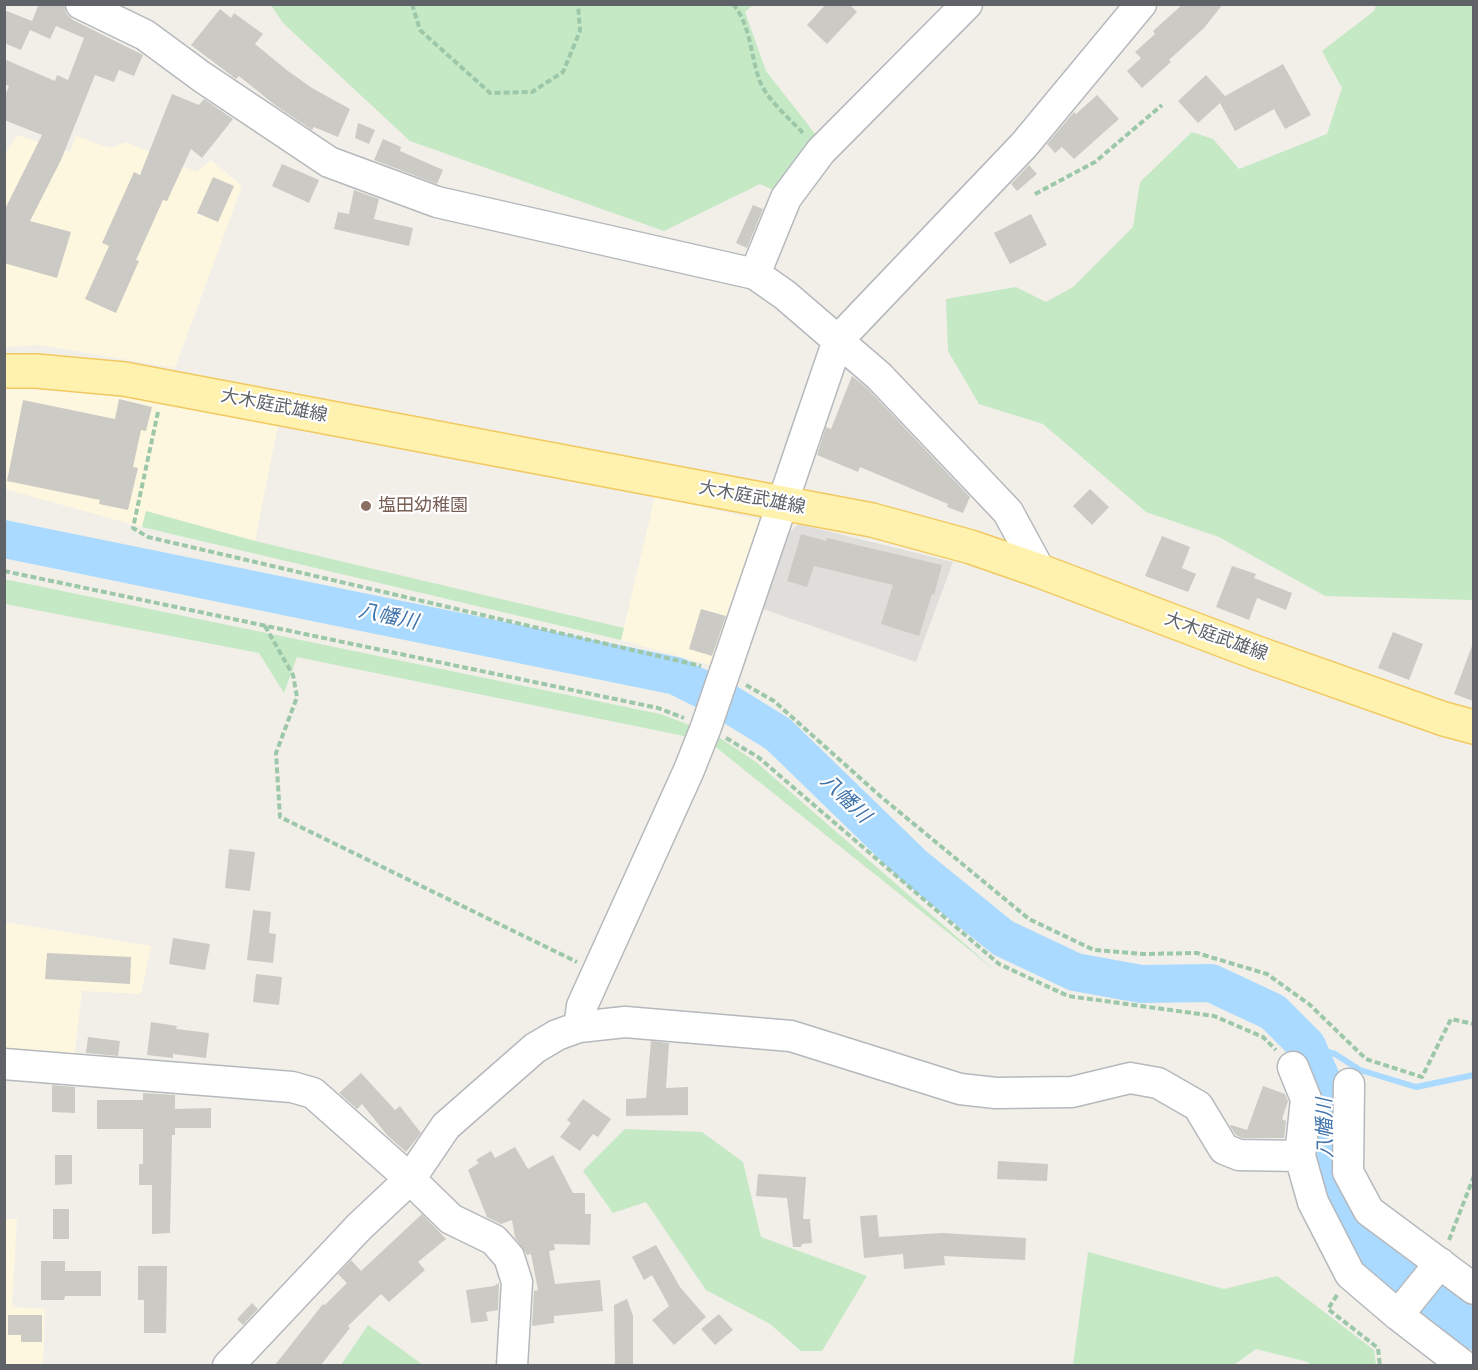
<!DOCTYPE html>
<meta charset="utf-8">
<style>
body{margin:0}
#map{position:relative;width:1478px;height:1370px;overflow:hidden;background:#f1efe8;font-family:"Space Grotesk",sans-serif}
canvas{display:block}
.frame{position:absolute;inset:0;border:6px solid #5f6368;pointer-events:none}
</style>
<div id="map">
<canvas width="1478" height="1370"></canvas>
<div class="frame"></div>
</div>
<script>
const c = document.querySelector('canvas').getContext('2d');
c.lineJoin = 'round';
function fill(path, color) { c.fillStyle = color; c.fill(path, 'evenodd'); }
function strokePath(path, color, width, dash) { c.strokeStyle = color; c.lineWidth = width; c.lineCap = dash ? 'butt' : 'round'; c.setLineDash(dash || []); c.stroke(path); }
function write(font, color, halo, rows, align = 'center') {
  c.font = font + ' "Space Grotesk","Noto Sans JP",sans-serif'; c.lineWidth = 4.5; c.setLineDash([]); c.textBaseline = 'middle'; c.strokeStyle = halo; c.fillStyle = color; for (const [text, x, y, turn = 0] of rows) {
    c.save(); c.translate(x, y); c.rotate((+turn || 0) * Math.PI / 180); c.textAlign = isNaN(turn) ? turn : align; if (halo) c.strokeText(text, 0, 0); c.fillText(text, 0, 0); c.restore();
  }
}
fill(new Path2D(`
 M17 135 70 152 76 136 110 148 126 142 197 172 211 160 242 186 175 368 39 345 5 347 4 155Z
 M4 383H51L279 420 255 541 146 511 142 527 5 489Z
 M655 496 767 522 717 667 621 640Z
 M4 922 151 946 141 994 82 991 74 1059 5 1054Z
 M5 1219H17L12 1307 45 1309 43 1365 5 1366Z`), '#fef7e0');
fill(new Path2D(`
 M798 524 953 562 916 662 757 607 781 541Z`), '#e0deda');
fill(new Path2D(`
 M271 5H753L745 12 766 71 820 140 778 192 760 184 664 231 410 141 283 23Z
 M1376 5H1473V600L1325 596 1219 537 1146 512 1043 424 979 404 948 351 946 299 1016 287 1046 302 1073 287 1133 227 1140 182 1192 132 1213 139 1239 169 1327 134 1342 88 1322 51 1374 11Z
 M146 511 255 541 624 628 621 640 142 527Z
 M4 579 660 714 714 734 756 762 996 971 713 745 689 737 297 657 284 693 259 653 5 604Z
 M625 1129 702 1132 743 1162 761 1237 867 1276 822 1351H801L770 1324 706 1290 646 1202 613 1213 583 1171Z
 M1088 1252 1224 1289 1277 1276 1374 1350 1376 1365H1310L1308 1362 1256 1349 1234 1365H1073Z
 M368 1325 423 1365H341Z`), '#c5e8c5');
strokePath(new Path2D(`
 M1307 1046 1335 1054 1360 1070 1416 1087 1474 1075`), '#aadaff', 6);
strokePath(new Path2D(`
 M4 539 676 676 718 697 778 734 913 865 1003 938 1075 972 1141 984 1211 983 1273 1012 1307 1046 1324 1085 1326 1169 1337 1208 1385 1267 1474 1331`), '#aadaff', 38);
fill(new Path2D(`
 M39 4H64L66 13 73 20 143 55 134 76 119 70 114 82 95 75 61 160 30 221 71 232 57 278 4 263V211L42 135 4 120V98L9 86 4 84V59L55 81 57 75 68 80 84 38 56 26 50 39 30 30 21 50 4 43V10L32 21Z
 M826 4H849L857 12 827 44 807 25Z
 M1183 4H1223L1204 28 1169 60 1171 62 1142 88 1127 71 1141 58 1135 52 1155 34 1153 31Z
 M220 9 231 18 234 13 263 34 255 44 288 71 312 88 350 109 338 137 314 127 312 130 275 105 239 76 236 79 191 45Z
 M1283 64 1311 115 1285 129 1274 109 1235 131 1220 103 1198 123 1178 101 1206 75 1225 96Z
 M172 94 199 105 204 99 233 119 202 158 191 149 167 201 163 200 136 260 139 261 116 313 85 299 109 246 102 243 134 172 140 175Z
 M1097 95 1119 119 1074 159 1062 147 1055 153 1047 144 1074 112 1076 114Z
 M358 123 375 130 369 144 355 138Z
 M383 139 401 147 400 151 443 170 437 184 374 160Z
 M282 164 319 180 309 203 272 186Z
 M1029 165 1037 174 1017 191 1011 184Z
 M213 177 234 186 218 222 197 213Z
 M354 190 379 199 374 219 413 228 409 246 334 229 338 212 349 214Z
 M753 205 763 209 747 248 736 243Z
 M1031 214 1047 245 1010 264 994 233Z
 M852 376 867 388 970 497 963 513 947 507 948 504 860 467 858 472 817 455 826 427 831 429Z
 M119 399 152 407 146 431 141 430 133 467 138 468 128 510 99 504 100 500 7 481 23 400 115 419Z
 M1090 489 1109 507 1092 525 1073 506Z
 M801 534 826 541 827 538 942 565 934 595 932 594 919 636 881 624 893 585 814 566 807 587 787 581Z
 M1162 536 1190 547 1182 568 1196 574 1188 592 1145 576Z
 M1232 566 1256 574 1254 578 1292 593 1286 610 1257 598 1249 620 1216 607Z
 M701 609 726 616 712 656 689 649Z
 M1393 632 1423 644 1409 680 1378 668Z
 M1472 646 1473 647V701L1454 694Z
 M229 849 255 852 250 891 225 888Z
 M253 910 271 912 269 933 276 934 273 963 247 960Z
 M173 938 210 944 205 970 169 964Z
 M47 953 131 957 130 984 45 979Z
 M256 974 282 977 279 1005 253 1002Z
 M151 1022 177 1026 176 1029 209 1033 206 1058 173 1054V1058L147 1055Z
 M88 1037 120 1041 118 1056 86 1053Z
 M651 1041 669 1043 666 1088 688 1087V1115L626 1116V1099L646 1098Z
 M361 1073 395 1110 400 1106 421 1133 406 1152 388 1136 362 1104 357 1109 339 1093Z
 M52 1085 75 1087V1113L52 1112Z
 M1263 1086 1285 1094 1288 1101 1282 1119 1286 1121 1284 1138H1242L1236 1135 1230 1126 1231 1125 1247 1130Z
 M143 1093 175 1095V1109L211 1108V1128H175V1135H172L170 1233 152 1234V1185H139V1164H143V1129H97V1100H143Z
 M583 1099 611 1119 598 1137 593 1134 580 1151 560 1137 571 1123 567 1120Z
 M515 1147 528 1169 553 1155 573 1193H585V1214H591L590 1245 554 1244 555 1250 549 1251 555 1284 600 1280 603 1311 554 1316V1323L532 1326 534 1291 538 1290 531 1254 527 1255 515 1237 512 1220 501 1224 487 1217 468 1170 479 1163 476 1160 491 1151 495 1158Z
 M55 1155H72V1184L55 1185Z
 M998 1161 1048 1164 1047 1181 997 1179Z
 M758 1174 806 1177 803 1219H810L812 1243 802 1244 801 1247H793L787 1198 756 1196Z
 M53 1209H69V1239H53Z
 M422 1214 446 1239 418 1262 425 1270 389 1302 381 1294 348 1326 350 1328 321 1365H275L323 1304 325 1305 347 1283 338 1274 351 1260 361 1271Z
 M877 1215 879 1237 942 1233 1026 1238 1025 1260 944 1256 945 1265 904 1269 903 1254 864 1258 860 1216Z
 M656 1245 680 1287 706 1317 674 1345 652 1320 669 1306 652 1275 644 1280 632 1257Z
 M41 1261H65V1271H101V1296H65L64 1300H41Z
 M138 1266H167L166 1333H144V1300H138Z
 M499 1283 498 1310 486 1312 488 1321 471 1323 466 1290 494 1286Z
 M627 1299 633 1316V1365H615L614 1305Z
 M252 1303 258 1309 243 1325 237 1319Z
 M719 1314 733 1330 715 1345 701 1329Z
 M8 1315H42V1342H21V1335H8Z`), '#cccac5');
const minor = new Path2D(`
 M81 4 145 35 202 77 329 162 437 202 755 274 785 295 879 376 1008 512 1040 571
 M755 274 786 198 821 151 967 4
 M579 1027 582 1006 689 770 706 727 838 340 1024 145 1141 4
 M4 1064 292 1087 313 1093 410 1179 451 1219 494 1240 509 1257 517 1282 512 1366
 M1293 1067 1306 1099 1300 1156 1313 1202 1350 1274 1398 1315 1464 1366
 M1349 1084 1348 1172 1369 1211 1474 1289
 M1398 1315 1440 1263
 M228 1366 359 1227 410 1179 446 1126 535 1048 557 1035 579 1027 625 1022 791 1036 960 1089 996 1093 1072 1092 1130 1078 1158 1083 1198 1106 1224 1149 1239 1155 1300 1156`);
const major = new Path2D(`
 M4 371H36L124 379 872 520 971 547 1040 571 1257 653 1444 719 1474 727`);
strokePath(minor, '#b5b8bc', 33);
strokePath(major, '#f2c960', 36);
strokePath(new Path2D(`
 M412 4 420 30 490 93 532 92 563 72 580 31 578 4
 M733 4C751 26 750 53 759 79 765 98 790 119 803 133
 M1035 194 1095 162 1162 105
 M158 412 133 528 148 537 701 666
 M4 571 658 708 684 718
 M265 626 293 675 297 697 276 753 280 817 577 962
 M746 685 774 701 880 796 1029 919 1094 950 1143 954 1197 953 1267 974 1309 1004 1366 1059 1422 1077 1451 1019 1474 1024
 M726 738 758 757 999 964 1068 996 1214 1016 1263 1037 1276 1050
 M1449 1240 1474 1176
 M1337 1295 1328 1309 1378 1348 1380 1366`), '#9cc7a9', 4, [6, 3]);
strokePath(minor, '#fff', 30);
strokePath(major, '#fff2af', 33);
for (const [x, y, r, color] of [
 [366,506,6,"#8d6e63"]
]) { const dot = new Path2D(); dot.arc(x, y, r, 0, 2 * Math.PI); c.fillStyle = color; c.fill(dot); strokePath(dot, '#fff', 2); }
write('18px', '#5f6368', '#fff', [
 ["大木庭武雄線",274,406,11],
 ["大木庭武雄線",752,498,11],
 ["大木庭武雄線",1216,637,20]
]);
write('18px', '#785e54', '#fff', [
 ["塩田幼稚園",378,506]
], 'left');
write('italic 20px', '#4174aa', '#fff', [
 ["八幡川",388,617,12],
 ["八幡川",845,799,44],
 ["八幡川",1326,1128,-91]
]);
</script>
